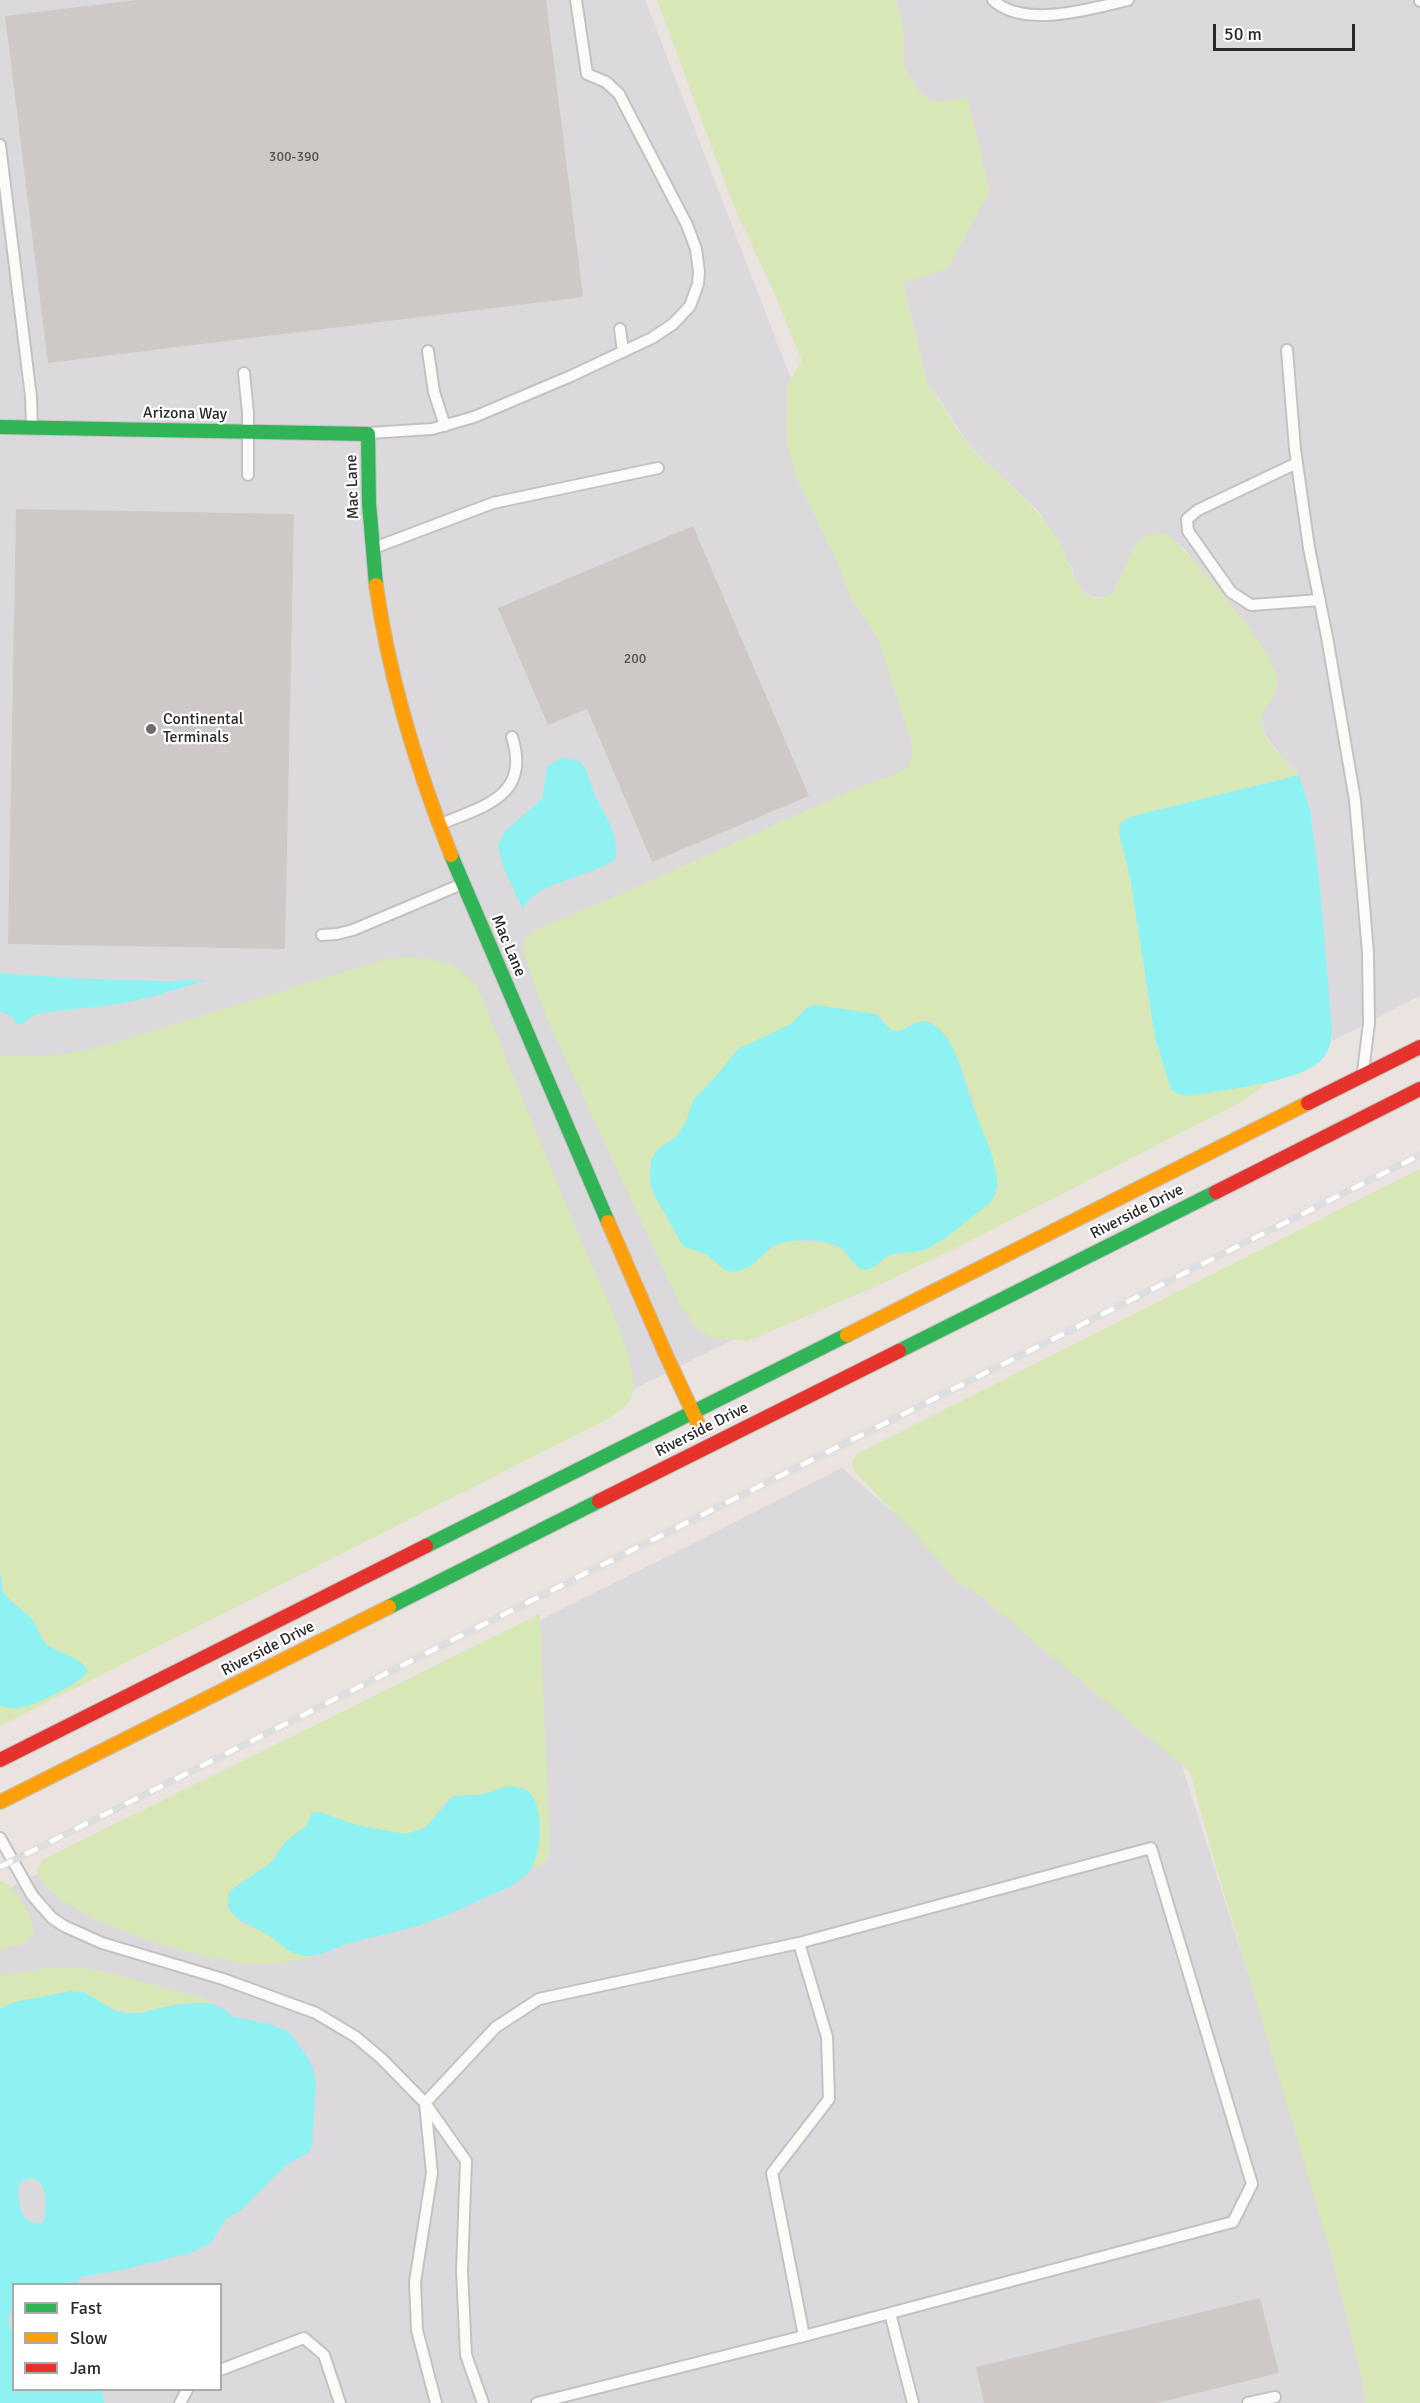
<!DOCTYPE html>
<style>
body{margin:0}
#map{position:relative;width:1420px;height:2403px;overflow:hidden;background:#eae3e0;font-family:Signika,sans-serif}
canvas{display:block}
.legend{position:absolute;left:12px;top:2283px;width:210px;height:108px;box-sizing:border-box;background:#fff;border:2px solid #aaa;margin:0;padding:8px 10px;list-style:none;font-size:18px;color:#2b2b2b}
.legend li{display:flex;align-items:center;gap:12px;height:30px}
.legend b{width:30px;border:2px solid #aaa}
.scale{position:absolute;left:1213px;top:24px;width:142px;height:27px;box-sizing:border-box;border:3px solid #2b2b2b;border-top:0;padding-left:8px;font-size:18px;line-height:21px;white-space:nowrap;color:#2b2b2b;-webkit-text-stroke:4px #fff;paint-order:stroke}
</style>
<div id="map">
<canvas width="1420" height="2403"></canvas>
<ul class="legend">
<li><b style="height:8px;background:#30b455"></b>Fast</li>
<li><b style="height:8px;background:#ff9f0a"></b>Slow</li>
<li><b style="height:8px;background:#e5322d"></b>Jam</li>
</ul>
<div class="scale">50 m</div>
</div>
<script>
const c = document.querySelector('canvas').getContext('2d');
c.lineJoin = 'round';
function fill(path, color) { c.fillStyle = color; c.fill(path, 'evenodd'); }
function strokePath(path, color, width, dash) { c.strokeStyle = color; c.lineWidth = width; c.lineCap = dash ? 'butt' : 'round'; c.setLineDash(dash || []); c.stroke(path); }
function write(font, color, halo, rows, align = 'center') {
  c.font = font + ' Signika,sans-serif'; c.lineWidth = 4.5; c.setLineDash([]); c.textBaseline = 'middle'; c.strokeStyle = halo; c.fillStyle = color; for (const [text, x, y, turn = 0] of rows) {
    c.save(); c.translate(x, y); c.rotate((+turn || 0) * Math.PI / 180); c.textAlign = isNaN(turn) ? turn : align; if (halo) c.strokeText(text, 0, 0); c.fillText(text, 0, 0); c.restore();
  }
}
fill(new Path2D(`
 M0 0H645L1093 1161 0 1704Z
 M896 0H1420V996L1332 1041 1320 886 1310 809 1299 775 1279 754 1263 731 1261 715 1275 694 1233 608 1185 550 1166 533 1134 548 1113 593 1105 598 1094 597 1081 592 1076 583 1072 567 1039 512 968 444 939 398 928 387 903 283 948 268 967 98 946 101H930L919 92 904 67 903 27Z
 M842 1468 1180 1760 1385 2403H0V1893ZM14 2284H220V2390H14Z`), '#dcd9dc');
fill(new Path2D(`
 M657 0H896L903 27 904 67 919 92 930 101H946L967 97 990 191 948 268 903 283 928 387C944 403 952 425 967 443 974 452 984 460 993 469 1018 492 1042 514 1060 543 1072 561 1075 604 1104 598 1123 593 1125 546 1147 536 1152 534 1160 534 1166 533 1192 556 1271 646 1277 678 1279 687 1274 696 1269 703 1267 706 1263 711 1262 715 1255 734 1286 762 1299 775L1140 814 1126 819 1119 833 1130 878 1155 1038 1171 1089 1187 1096 1269 1081 1245 1100 952 1250 881 1284 748 1341 712 1338 696 1327 680 1305 547 1019 524 956 523 947 525 938 535 930 630 890 847 792 897 774 909 765 913 753 911 741 878 639 850 596 836 560 797 479 786 441 787 384 802 361 777 299 733 204ZM816 1005 876 1014 892 1031 899 1032 915 1022 944 1035 962 1069 997 1179 989 1204 940 1240 901 1254 890 1255 874 1267 866 1270 859 1269 842 1249 827 1243 796 1241 783 1242 772 1247 754 1265 717 1264 707 1255 683 1246 670 1220 657 1150 677 1136 685 1123 694 1099 718 1074 738 1049 791 1024 809 1006Z
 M411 957C443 961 453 962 477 985 512 1074 549 1164 586 1252 599 1283 641 1363 632 1395 629 1406 615 1414 606 1420L0 1726V1706L19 1708 66 1687 81 1662 64 1655 45 1643 36 1626 3 1592 1 1576 0 1578V1055C35 1059 67 1054 101 1047L389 958Z
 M1420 1169V2403H1365L1362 2379 1330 2250 1214 1859 1190 1772 979 1595 957 1582 943 1564 854 1471 851 1462 857 1454Z
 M540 1614 550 1850 547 1860 532 1870 537 1855 538 1811 509 1786C498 1788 488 1794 478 1795 467 1797 456 1792 447 1801 435 1813 432 1827 414 1832 385 1840 347 1820 320 1812L308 1819 306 1826 280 1849 272 1862 234 1888 240 1922C248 1926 258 1929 266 1934 286 1947 286 1953 312 1957 292 1962 274 1965 253 1964 205 1961 52 1919 37 1871L42 1860Z
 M3 1881C17 1889 34 1917 34 1934L23 1944 0 1950V1882Z
 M74 1967 97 1970 201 1997 213 2004C200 2003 188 2002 175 2005 151 2010 129 2020 106 2005 68 2000 36 1991 0 2009V1976L47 1968Z`), '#d7e7b6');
fill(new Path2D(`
 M562 757 581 762C588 771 589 782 594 793 603 813 621 836 615 859 592 878 532 882 523 910L504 869 498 846 504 832 542 799 547 767Z
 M1299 775 1310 809 1320 886 1332 1030C1331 1043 1329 1054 1318 1063 1294 1083 1220 1090 1187 1096L1178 1094 1171 1089 1155 1038 1130 878 1119 833 1120 824 1126 819 1140 814Z
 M0 973 88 979 168 981 206 980 155 996 119 1004 41 1013 31 1017 23 1024H17L12 1017 0 1011Z
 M816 1005 876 1014 892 1031C908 1033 918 1013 934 1025 958 1040 965 1087 975 1112 983 1133 994 1155 997 1178 998 1189 996 1196 989 1204 970 1217 947 1240 926 1249 914 1254 901 1251 890 1255 880 1259 874 1272 862 1269 854 1267 849 1256 843 1250 831 1239 801 1239 785 1242 758 1247 759 1275 726 1271L707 1255 683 1246 652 1191 650 1176 651 1160 657 1150 677 1136 685 1123 694 1099 718 1074 738 1049 791 1024 809 1006Z
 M2 1575C2 1581 1 1587 4 1593 12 1605 27 1611 35 1623 39 1630 40 1638 46 1644 58 1653 85 1659 88 1672 76 1685 37 1705 19 1708 13 1709 6 1707 0 1706V1578Z
 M509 1786C516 1787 525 1788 530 1793 545 1809 542 1861 526 1875 515 1886 500 1891 486 1897 463 1908 439 1919 414 1927 392 1933 369 1937 347 1944 336 1947 320 1957 308 1956 289 1955 281 1943 265 1933 251 1924 238 1923 228 1908V1894L234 1888 272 1862 285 1842 306 1826 312 1813 320 1812 356 1825 406 1834 425 1828 453 1796 479 1795Z
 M71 1991 84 1992 114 2010 125 2013H140L173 2005 200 2003 213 2004 223 2009 234 2017 270 2024 287 2031 294 2038 308 2058 314 2071 316 2085 312 2147 308 2153 286 2165 241 2210 226 2219 211 2243 191 2253 121 2270 81 2277 75 2284H14L13 2308 9 2316V2326L13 2334 14 2390H102L104 2403H0V2009L15 2002ZM31 2178 38 2180C48 2192 46 2206 44 2220L42 2223C23 2223 21 2215 19 2199 17 2187 17 2181 31 2178Z`), '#8ef2f2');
fill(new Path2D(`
 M136 0H546L583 297 48 363 5 16Z
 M16 509 294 514 285 949 8 944Z
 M693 526 809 796 652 862 587 709 548 725 498 608Z
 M1260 2298 1279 2373 1157 2403H984L976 2367Z`), '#cec9c7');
const lane = new Path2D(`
 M993 0C1023 29 1091 9 1128 0
 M1420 0V1
 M0 145 31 397 32 427
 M620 329 623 352
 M1287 350 1295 449 1309 548 1327 637 1355 800 1368 953 1369 1023 1363 1072
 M428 351 434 392 445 426
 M244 373 248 413V475
 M369 433 432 429 474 417 571 376 652 338 673 324 690 306 698 284 699 272 696 249 687 225 619 94 606 82 587 74 576 0
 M1297 463 1198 510 1187 519 1188 531 1231 592 1251 605 1320 600
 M374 548 493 503 658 468
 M441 824C484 806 531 796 512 737
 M322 935 337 934 353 930 462 884
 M0 1838 32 1895 52 1918 64 1926 102 1943 223 1979 316 2013 356 2037 382 2059 425 2103 466 2161 462 2271 466 2355 483 2403
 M799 1943 827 2037 829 2099 772 2173 804 2336
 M890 2313 913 2403
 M220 2370 304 2338 324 2355 340 2403
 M180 2403 187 2390
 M436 2403 417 2330 415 2282 432 2173 425 2103 496 2027 539 1999 799 1943 1151 1848 1252 2184 1233 2222 804 2336 537 2403
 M1248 2403 1275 2397`);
const fast = new Path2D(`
 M0 427 368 434 369 503 376 585
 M451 855 608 1222
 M899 1351 1216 1192
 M426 1546 847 1335
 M389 1607 599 1501`);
const slow = new Path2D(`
 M376 585C389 678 416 767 451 855
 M608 1222 666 1355 701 1430
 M847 1335 1308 1103
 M0 1802 389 1607`);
const jam = new Path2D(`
 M1308 1103 1420 1047
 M1216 1192 1420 1089
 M599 1501 899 1351
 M0 1760 426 1546`);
strokePath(lane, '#c3c2c2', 14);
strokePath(fast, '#c3c2c2', 16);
strokePath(slow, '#c3c2c2', 16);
strokePath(jam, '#c3c2c2', 16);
strokePath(lane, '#fcfbfa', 10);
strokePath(fast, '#30b455', 14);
strokePath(slow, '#ff9f0a', 14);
strokePath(jam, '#e5322d', 14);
const rail = new Path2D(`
 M0 1867 1420 1155`);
strokePath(rail, '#dddedf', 7);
strokePath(rail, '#fff', 4.5, [14]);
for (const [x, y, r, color] of [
 [151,729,6,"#6e6b6a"]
]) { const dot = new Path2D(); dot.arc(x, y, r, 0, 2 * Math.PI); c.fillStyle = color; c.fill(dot); strokePath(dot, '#fff', 2); }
write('14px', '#565454', null, [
 ["300-390",294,157],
 ["200",635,659]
]);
write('16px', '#2b2b2b', '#fff', [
 ["Arizona Way",185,414,1],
 ["Mac Lane",353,487,-92],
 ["Mac Lane",508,946,67],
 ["Riverside Drive",1137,1212,-27],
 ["Riverside Drive",702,1430,-27],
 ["Riverside Drive",268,1649,-27]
]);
write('16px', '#2b2b2b', '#fff', [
 ["Continental",163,720],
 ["Terminals",163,738]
], 'left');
</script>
